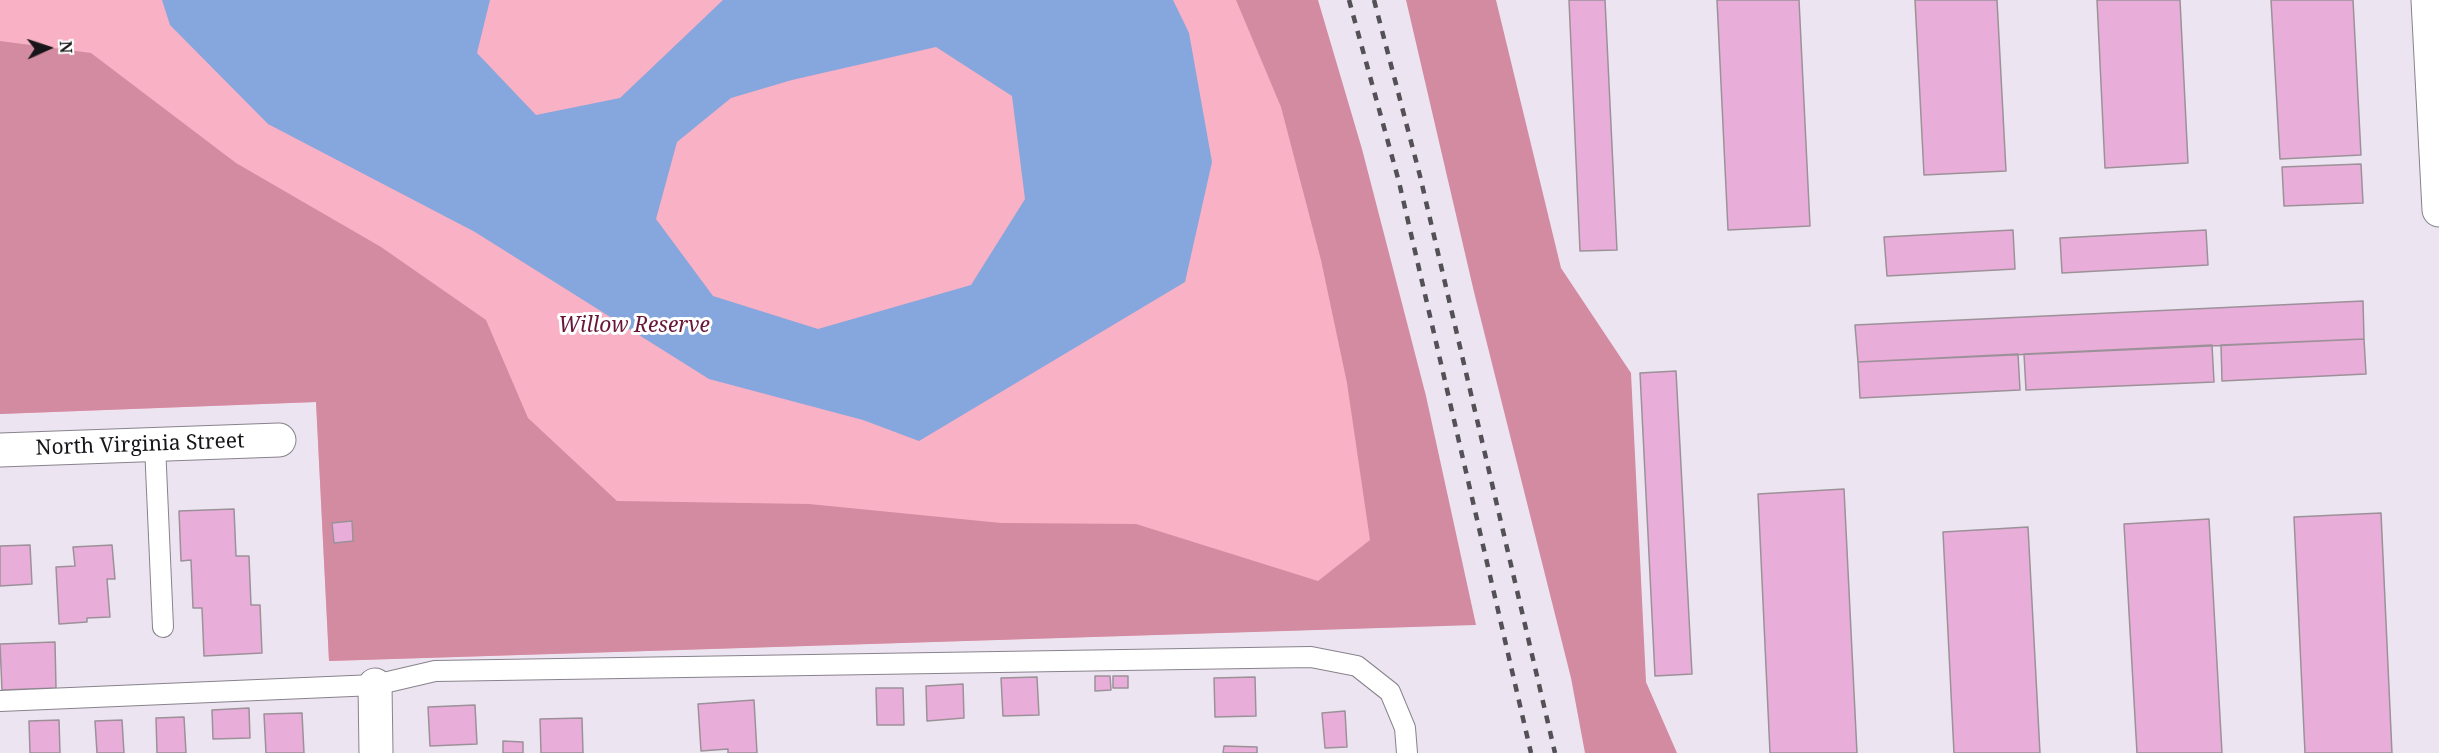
<!DOCTYPE html>
<style>
body{margin:0}
#map{position:relative;width:2439px;height:753px;overflow:hidden;background:#ece5f1;font-family:"Noto Serif",serif}
canvas{display:block}
.north{position:absolute;left:18px;top:18px;width:60px;height:60px;-webkit-text-stroke:4px #fff;paint-order:stroke;rotate:87deg;font-size:16px;font-weight:700;line-height:24px;text-align:center;color:#171519}
.north::after{content:'';display:block;margin:auto;width:21px;height:27px;background:#171519;clip-path:polygon(50% 0,100% 100%,50% 72%,0 100%)}
</style>
<div id="map">
<canvas width="2439" height="753"></canvas>
<div class="north">N</div>
</div>
<script>
const c = document.querySelector('canvas').getContext('2d');
c.lineJoin = 'round';
function fill(path, color) { c.fillStyle = color; c.fill(path, 'evenodd'); }
function strokePath(path, color, width, dash) { c.strokeStyle = color; c.lineWidth = width; c.lineCap = dash ? 'butt' : 'round'; c.setLineDash(dash || []); c.stroke(path); }
function write(font, color, halo, rows, align = 'center') {
  c.font = font + ' "Noto Serif",serif'; c.lineWidth = 6; c.setLineDash([]); c.textBaseline = 'middle'; c.strokeStyle = halo; c.fillStyle = color; for (const [text, x, y, turn = 0] of rows) {
    c.save(); c.translate(x, y); c.rotate((+turn || 0) * Math.PI / 180); c.textAlign = isNaN(turn) ? turn : align; if (halo) c.strokeText(text, 0, 0); c.fillText(text, 0, 0); c.restore();
  }
}
fill(new Path2D(`
 M0 0H1277L1434 626 329 661 316 402 0 414Z`), '#f8b1c5');
fill(new Path2D(`
 M1236 0H1318L1362 149 1426 396 1476 625 329 661 316 402 0 414V41L91 53 236 163 381 247 486 320 528 418 617 501 809 504 1001 523 1136 524 1318 581 1370 540 1347 383 1321 260 1281 107Z
 M1406 0H1496L1561 268 1631 373 1646 682 1677 753H1585L1571 678 1474 292Z`), '#d28ba0');
fill(new Path2D(`
 M162 0H490L477 53 536 115 620 98 723 0H1173L1189 33 1212 162 1185 282 919 441 863 420 709 379 475 232 268 124 170 25ZM936 47 1012 96 1025 199 971 285 818 329 713 296 656 219 677 142 731 98 792 80Z`), '#86a6de');
const building = new Path2D(`
 M1569 0H1605L1617 250 1580 251Z
 M1717 0H1799L1810 226 1728 230Z
 M1915 0H1997L2006 171 1924 175Z
 M2097 0H2180L2188 163 2105 168Z
 M2271 0H2353L2361 155 2280 159Z
 M2361 164 2363 203 2284 206 2282 167Z
 M2013 230 2015 269 1887 276 1884 237Z
 M2206 230 2208 265 2062 273 2060 238Z
 M2363 301 2364 339 1858 362 1855 325Z
 M2364 339 2366 374 2222 381 2221 345Z
 M2212 345 2214 382 2026 390 2024 354Z
 M2018 354 2020 390 1860 398 1858 362Z
 M1676 371 1692 674 1655 676 1640 373Z
 M1844 489 1857 753H1770L1758 494Z
 M234 509 236 556H249L251 605H260L262 653 204 656 202 608H193L191 560 181 561 179 511Z
 M2381 513 2392 753H2305L2294 517Z
 M2209 519 2222 753H2137L2124 524Z
 M352 521 353 541 334 543 332 523Z
 M2028 527 2040 753H1954L1943 532Z
 M30 545 32 584 0 586V546Z
 M112 545 115 579H107L110 617 87 618V622L59 624 56 567 75 566 73 547Z
 M55 642 56 688 2 690 0 644Z
 M1095 676H1110L1111 690 1095 691Z
 M1113 676H1128V688H1113Z
 M1037 677 1039 715 1003 716 1001 678Z
 M1255 677 1256 716 1215 717 1214 678Z
 M963 684 964 718 927 721 926 686Z
 M876 688H903L904 725H877Z
 M754 700 757 753H728V749L701 751 698 704Z
 M475 705 477 744 430 746 428 707Z
 M249 708 250 738 213 739 212 710Z
 M1345 711 1347 747 1325 748 1322 713Z
 M302 713 304 753H266L264 714Z
 M184 717 186 753H157L156 718Z
 M582 718 583 753H541L540 719Z
 M59 720 60 753H30L29 721Z
 M122 720 124 753H97L95 721Z
 M503 741 523 742V753H503Z
 M1224 746 1257 747V753H1223Z`);
fill(building, '#e9adda');
strokePath(building, '#9c9199', 1.5);
const lane = new Path2D(`
 M155 445 163 627
 M0 701 375 685 435 671 1311 657 1357 666 1390 692 1405 728 1407 753`);
const street = new Path2D(`
 M2428 0 2439 210
 M0 450 279 440
 M375 685 376 753`);
strokePath(lane, '#88828c', 22);
strokePath(street, '#88828c', 35);
strokePath(lane, '#fff', 20);
strokePath(street, '#fff', 33);
strokePath(new Path2D(`
 M1349 0 1399 182 1531 753
 M1374 0 1420 176 1555 753`), '#535056', 4.5, [8, 8]);
write('italic 21px', '#691638', '#fff', [
 ["Willow Reserve",634,326]
]);
write('21px', '#171519', '#fff', [
 ["North Virginia Street",140,445,-2]
]);
</script>
